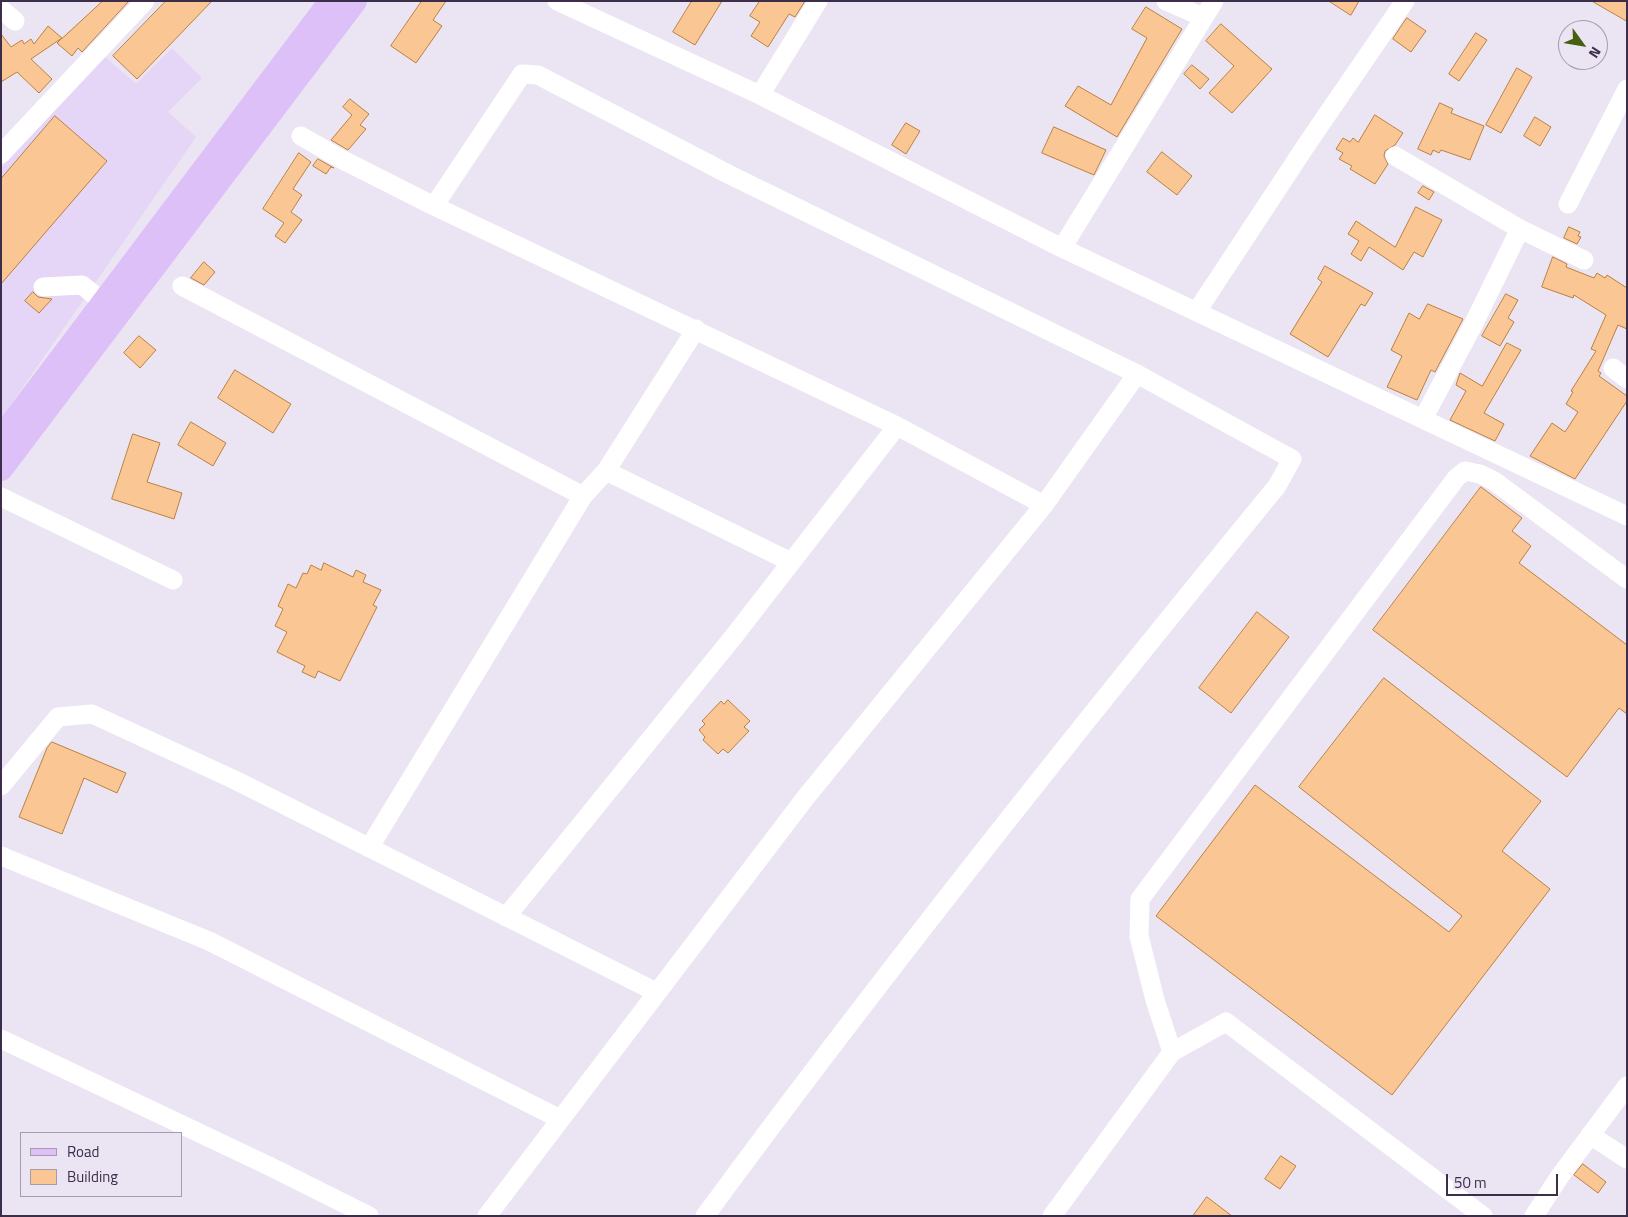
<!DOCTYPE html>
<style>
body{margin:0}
#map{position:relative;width:1628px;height:1217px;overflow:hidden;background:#ebe4f3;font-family:"Titillium Web",sans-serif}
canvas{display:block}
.frame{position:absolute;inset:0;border:2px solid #3c2d4a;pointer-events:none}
.legend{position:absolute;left:20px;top:1132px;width:162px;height:65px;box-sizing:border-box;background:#ebe4f3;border:1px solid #a59baf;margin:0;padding:6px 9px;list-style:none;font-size:15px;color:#3c2d4a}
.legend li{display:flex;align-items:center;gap:10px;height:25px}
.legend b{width:25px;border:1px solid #a59baf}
.north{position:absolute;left:1558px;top:20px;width:50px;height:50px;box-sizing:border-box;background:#ebe4f3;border:1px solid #a59baf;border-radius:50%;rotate:122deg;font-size:14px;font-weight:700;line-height:20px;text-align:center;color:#3c2d4a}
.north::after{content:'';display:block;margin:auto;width:18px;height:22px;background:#466010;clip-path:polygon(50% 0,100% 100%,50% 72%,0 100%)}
.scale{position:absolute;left:1446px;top:1174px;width:112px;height:22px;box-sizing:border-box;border:2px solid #3c2d4a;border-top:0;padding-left:6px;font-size:15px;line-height:18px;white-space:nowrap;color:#3c2d4a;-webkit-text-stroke:4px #ebe4f3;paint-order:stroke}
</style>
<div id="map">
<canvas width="1628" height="1217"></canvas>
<div class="frame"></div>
<ul class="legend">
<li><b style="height:6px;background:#ddc0f8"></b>Road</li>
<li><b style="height:14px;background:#fac794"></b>Building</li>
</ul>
<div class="north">N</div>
<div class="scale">50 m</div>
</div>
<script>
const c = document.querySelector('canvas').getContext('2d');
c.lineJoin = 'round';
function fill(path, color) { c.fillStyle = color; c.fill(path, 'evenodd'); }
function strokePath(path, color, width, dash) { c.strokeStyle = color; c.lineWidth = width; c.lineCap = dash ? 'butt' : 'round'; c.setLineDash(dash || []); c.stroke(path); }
fill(new Path2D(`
 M172 48 202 78 168 112 196 137 1 419V168L101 53 136 84Z`), '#e5d5f6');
const building = new Path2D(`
 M103 1H129L82 52 78 48 72 56 57 43 62 38 31 59 52 79 39 93 17 72 1 82V34L11 47 22 40 24 44 31 39 34 44 48 26 62 38Z
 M166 1H212L137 79 113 56Z
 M422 1H446L433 20 442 26 416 63 391 46Z
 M692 1H722L695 45 673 32Z
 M760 1H805L795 17 789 14 768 47 751 36 760 22 750 16Z
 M1329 1H1359L1351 15Z
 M1592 1H1627V21Z
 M1146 7 1182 29 1117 137 1065 106 1078 86 1111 105 1147 38 1132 29Z
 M1407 18 1426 31 1411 52 1393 39Z
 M1221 24 1272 69 1232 113 1209 93 1234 66 1206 41Z
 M1476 33 1487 40 1459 81 1449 74Z
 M1192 65 1209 79 1200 89 1184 74Z
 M1517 68 1532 77 1501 133 1486 125Z
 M350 99 369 114 360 125 366 129 348 150 331 140 352 115 343 107Z
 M1440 103 1453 109 1451 113 1484 126 1470 160 1441 150 1439 153 1433 150 1431 155 1418 149Z
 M1375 115 1403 133 1395 145 1385 151 1384 156 1388 164 1375 184 1350 169 1352 166 1339 159 1343 153 1336 149 1343 138 1350 142 1353 138 1358 142Z
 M55 116 107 161 1 284V179Z
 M1535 117 1551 127 1540 146 1524 136Z
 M906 123 920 131 906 154 892 145Z
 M1054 127 1106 150 1094 175 1042 153Z
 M1162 152 1192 176 1177 195 1147 172Z
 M299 153 311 162 293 189 302 195 291 212 302 220 285 243 275 236 284 223 263 209Z
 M318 159 334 168 331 167 326 174 313 166Z
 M1423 186 1434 192 1429 200 1418 193Z
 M1416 207 1442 220 1423 257 1414 252 1403 270 1369 247 1361 261 1351 254 1359 241 1348 234 1356 221 1395 247Z
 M1569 227 1580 232 1578 236 1581 237 1577 244 1564 238Z
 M1553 257 1567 264 1566 267 1594 278 1597 273 1605 278 1607 275 1627 288V329L1618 325 1598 371 1601 373 1599 376 1627 396V401L1575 479 1530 456 1552 423 1565 432 1578 412 1566 404 1573 392 1571 391 1596 351 1591 349 1606 315 1574 295 1573 298 1542 287Z
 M204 262 215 272 204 285 191 278Z
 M1325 266 1373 293 1365 306 1361 304 1328 357 1290 334 1322 282 1318 279Z
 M33 292 38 297 52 299 39 313 25 301Z
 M1506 294 1518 300 1508 318 1514 322 1500 346 1482 336Z
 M1428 304 1463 319 1435 372 1431 370 1417 400 1387 387 1402 356 1391 350 1409 313 1419 319Z
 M139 336 156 350 140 368 124 353Z
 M1507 343 1521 350 1484 413 1504 424 1495 441 1450 420 1466 391 1456 385 1460 373 1482 386Z
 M235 370 291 404 273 433 218 398Z
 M191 422 226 443 213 466 178 445Z
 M133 434 160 443 147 482 182 493 174 519 112 499Z
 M1481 487 1522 518 1512 531 1531 546 1519 563 1627 645V714L1619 708 1567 777 1373 630Z
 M324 563 353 577 356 570 366 575 363 582 381 590 373 605 377 607 340 681 318 671 315 678 302 672 305 666 277 652 287 632 275 626 283 609 278 606 288 584 296 588 303 573 307 574 311 565 321 570Z
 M1257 612 1289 637 1231 713 1199 688Z
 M1384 678 1541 801 1502 851 1550 889 1392 1095 1156 916 1255 785 1449 932 1462 916 1299 787Z
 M728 700 750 721 744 727 749 731 728 753 723 749 718 754 703 740 705 737 699 730 705 724 702 721 721 701 724 704Z
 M52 742 126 773 117 793 84 778 62 834 19 817 47 748Z
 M1281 1156 1296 1166 1280 1189 1265 1179Z
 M1583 1164 1606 1182 1598 1193 1574 1175Z
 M1207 1197 1232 1216H1193Z`);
fill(building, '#fac794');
strokePath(building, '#bb803e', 1);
strokePath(new Path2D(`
 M557 1 760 95 1062 248 1627 516
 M1166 1 1203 17
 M1 9 15 21
 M760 95 818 1
 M301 136 341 159 434 206
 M1 154 145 1
 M1395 156 1520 229 1473 325 1423 419
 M1568 204 1627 89
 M1520 229 1584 260
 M1062 248 1214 1
 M182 286 583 496
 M43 287 82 285 103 302
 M1197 311 1307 144 1405 1
 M1613 368 1627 379
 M606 471 696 329
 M1 497 173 580
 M1044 505 1137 374
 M1 786 58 717 92 714 237 781 656 992
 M369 848 583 496 606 471 791 562
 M1 856 209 941 560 1119
 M506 917 734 636 897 426
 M1 1039 269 1166 369 1216
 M1590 1135 1627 1159
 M487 1216 806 797 1044 505 897 426 434 206 522 74 538 75 728 174 1137 374 1292 459 1277 486C1081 725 888 967 705 1216
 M1052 1216 1172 1052
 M1483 1216 1226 1022 1172 1052 1155 1000 1139 936 1140 899 1457 477 1465 471 1480 474 1494 481 1627 579
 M1534 1216 1560 1176 1627 1086`), '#fff', 19);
strokePath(new Path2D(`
 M1 438 331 1
 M1 469 355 1`), '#ddc0f8', 24);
</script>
